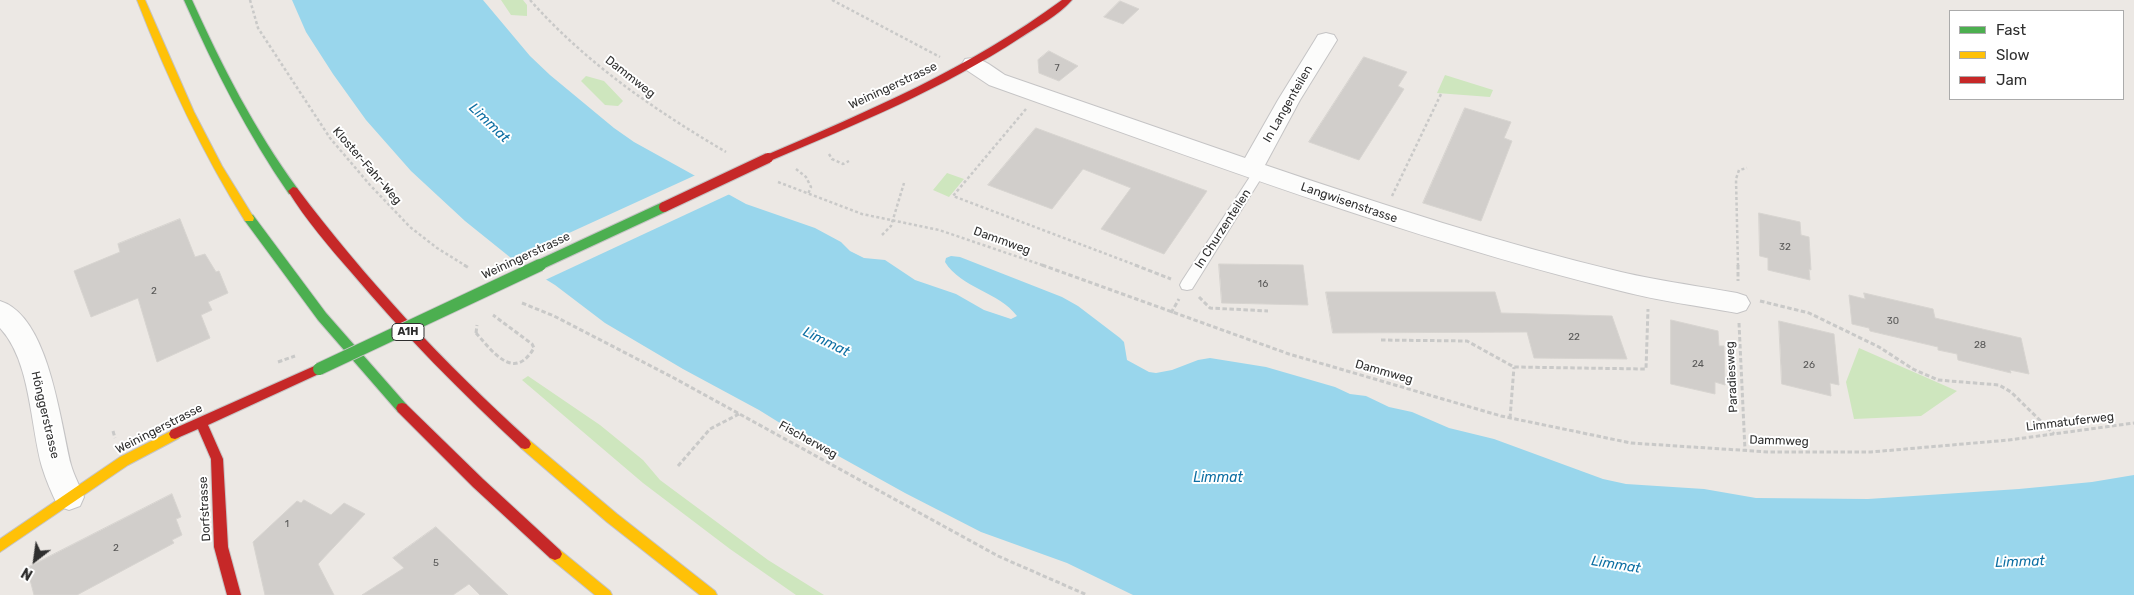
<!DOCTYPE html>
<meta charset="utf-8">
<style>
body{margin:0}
#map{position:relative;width:2134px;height:595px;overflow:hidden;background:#ece8e4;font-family:Rubik,sans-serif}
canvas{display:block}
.legend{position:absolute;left:1949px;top:10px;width:175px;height:90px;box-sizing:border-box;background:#fff;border:1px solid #ababab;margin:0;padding:6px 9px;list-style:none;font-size:15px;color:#2e2e2e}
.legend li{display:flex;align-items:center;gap:10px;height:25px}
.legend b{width:25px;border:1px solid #ababab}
.north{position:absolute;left:10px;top:535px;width:50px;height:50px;-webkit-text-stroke:4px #fff;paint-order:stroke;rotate:210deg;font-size:14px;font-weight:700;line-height:20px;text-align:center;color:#2e2e2e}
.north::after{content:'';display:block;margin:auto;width:18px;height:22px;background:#2e2e2e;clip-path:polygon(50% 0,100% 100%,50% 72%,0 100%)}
</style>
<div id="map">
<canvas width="2134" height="595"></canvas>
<ul class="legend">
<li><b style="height:6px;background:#4caf50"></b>Fast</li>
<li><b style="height:6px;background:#ffc107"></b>Slow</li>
<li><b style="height:6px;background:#c62828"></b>Jam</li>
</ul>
<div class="north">N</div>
</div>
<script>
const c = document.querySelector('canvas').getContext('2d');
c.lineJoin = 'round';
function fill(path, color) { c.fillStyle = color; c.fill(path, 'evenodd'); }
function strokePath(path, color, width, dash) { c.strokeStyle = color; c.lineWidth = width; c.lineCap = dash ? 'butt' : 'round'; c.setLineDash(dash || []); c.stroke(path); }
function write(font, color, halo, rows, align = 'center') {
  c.font = font + ' Rubik,sans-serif'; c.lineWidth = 4; c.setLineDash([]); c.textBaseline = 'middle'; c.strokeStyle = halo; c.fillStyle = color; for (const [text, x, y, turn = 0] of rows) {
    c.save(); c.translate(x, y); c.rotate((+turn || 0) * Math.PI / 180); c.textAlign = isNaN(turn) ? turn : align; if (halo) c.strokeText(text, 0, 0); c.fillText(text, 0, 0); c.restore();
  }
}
fill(new Path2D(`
 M501 0H523L527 5V16L511 15Z
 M1445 75 1493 90 1490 97 1437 93Z
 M586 76 604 81 623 101 618 106 605 105 581 81Z
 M947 173 964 179 949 197 933 190Z
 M1859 348 1957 391 1921 416 1854 419 1846 382Z
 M528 376 600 425 643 460 660 480 768 560 824 595H796L730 549 643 483 522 380Z`), '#cee6be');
fill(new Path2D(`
 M292 0H483L530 56 550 75 614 128 634 142 746 204 815 228 841 242 850 251 864 258 885 260 915 280 956 294 984 310 1011 319 1017 316C999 292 961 288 945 262L946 258 951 256 960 257 1062 297 1078 306 1120 338 1124 342 1127 360 1149 372 1156 373 1172 370 1198 360 1210 358 1266 367 1335 387 1350 394 1366 396 1389 407 1412 412 1449 428 1494 439 1603 479 1626 484 1704 489 1756 498 1868 499 2019 489 2092 482 2134 475V595H1133L1067 563 981 532 905 493 788 428 759 410 683 369 605 323 555 285 511 258 465 221 411 171 366 120 333 74 306 32Z`), '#99d6ec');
fill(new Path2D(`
 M698 174 732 193 543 281 510 260Z`), '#ece8e4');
const building = new Path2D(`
 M1120 1 1139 9 1123 24 1104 17Z
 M1049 51 1078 66 1059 81 1039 73 1038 60Z
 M1364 57 1407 72 1398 86 1404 89 1359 160 1309 142Z
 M1465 108 1511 122 1504 138 1512 141 1481 221 1423 203Z
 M1036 128 1207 191 1164 254 1101 229 1131 188 1083 169 1052 209 988 185Z
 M1759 213 1800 222 1801 235 1809 237 1811 270 1809 269 1810 280 1768 270V258L1760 256Z
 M180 219 195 257 205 254 216 272 219 271 228 293 208 302 212 310 201 315 210 338 157 362 138 298 91 317 74 271 120 252 118 244Z
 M1219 264 1303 265 1308 305 1222 303Z
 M1326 292H1495L1501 313 1612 316 1627 359 1534 358 1527 332 1333 333Z
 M1864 293 1933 309 1935 318 2021 338 2029 374 2010 370 2011 373 1958 360 1957 354 1938 350V347L1870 331 1869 328 1852 324 1849 295 1865 299Z
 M1671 320 1718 331 1719 346H1724L1725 385 1715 382V394L1671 384Z
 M1779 321 1834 334 1839 385 1830 383 1831 396 1782 384Z
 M172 494 181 517 176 519 182 535 172 540 174 543 77 595H34L27 568Z
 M304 500 331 515 344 503 365 514 318 564 334 595H265L253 542 297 501 301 503Z
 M436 527 508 595H480L469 584 453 595H362L404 568 393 558Z`);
fill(building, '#d1cecb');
strokePath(building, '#d7d4d0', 1);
const lane = new Path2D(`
 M1259 168 1265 172 1192 289 1187 290 1182 289 1180 285 1182 281 1255 169Z`);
const street = new Path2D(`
 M1326 33 1334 35 1337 40 1300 100 1265 165C1383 205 1500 243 1621 272 1659 281 1699 286 1737 293L1746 296 1750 303 1746 310 1737 313C1699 306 1659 301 1621 291 1405 238 1198 159 989 85L965 69 962 64 965 59C981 55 992 67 1005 75L1245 158 1278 100 1315 40 1318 35Z
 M0 301C49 316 60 421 71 465 74 476 80 486 84 497L80 506 69 510 58 506C52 494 46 480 42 467 30 425 31 361 0 328Z`);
const fast = new Path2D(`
 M184 0H192C222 66 254 129 297 188L298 191 297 194H289C247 133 214 68 184 0Z
 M249 214 253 215 326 313 406 404 408 408 406 412 402 413 398 412 318 320 245 221 244 218 245 215Z`);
const slow = new Path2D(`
 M137 0H145L194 112 222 166 254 218 253 221H245C201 151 167 77 137 0Z
 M175 429 179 430 181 434 179 438 128 465 0 552V539L120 457Z
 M525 439 529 440 617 514 715 591 717 595H700L607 522 521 448 519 444 521 440Z
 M555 548 560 550 610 591 612 595H595L550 558 548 554 550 550Z`);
const jam = new Path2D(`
 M1062 0H1072C1059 15 1037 27 1020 38 942 89 857 124 772 160L768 161 763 158 764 156C871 110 968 69 1062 0Z
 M293 187 297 188C366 280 444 363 529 440L531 444 529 448 525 449 521 448C461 392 404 335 351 272 329 247 306 220 288 191Z
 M319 364 323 366 325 369 323 372 208 425 223 459 228 547 241 595H227L214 547 211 459 198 429 175 439 171 438 169 434 171 430Z
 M402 403 406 404 483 479 560 550 562 554 560 558 555 560 550 558 473 487 398 412 396 408 398 404Z`);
strokePath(lane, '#c5c4c5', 2);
strokePath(street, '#c5c4c5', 2);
strokePath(fast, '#c5c4c5', 2);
strokePath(slow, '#c5c4c5', 2);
strokePath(jam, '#c5c4c5', 2);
strokePath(new Path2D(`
 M250 0 258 28 330 138 370 185 410 227 437 248 466 266
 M530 0C586 63 653 109 726 152
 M832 0 940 57
 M1026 109 953 196 1138 266
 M829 154 832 159 843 164 849 161
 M796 169 806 177 811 187 808 194
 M778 182 862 214 939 230 1045 266
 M1392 196 1442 92
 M882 235 891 226 904 183
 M1738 266 1736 179 1739 170 1747 168`), '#c9c9c8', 2.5, [3, 2.5]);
strokePath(new Path2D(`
 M464 265 469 268
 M1042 265 1289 354 1501 416 1631 443 1769 452H1871L2009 440 2134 423
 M1135 265 1171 279
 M1738 265V281
 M1199 297 1210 308 1268 311
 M1760 301 1809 313 1879 347 1913 369 1938 380 1999 385 2011 392 2054 434
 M522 303 554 316 674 378 998 556 1087 595
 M1171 313 1179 299
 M1739 323 1745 450
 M476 333 477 325
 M1381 340 1467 341 1514 367 1646 369 1648 309
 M1510 418 1514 367
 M113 431 115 438
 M678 466 710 429 739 414`), '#c9c9c8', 3, [4.5, 2.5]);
fill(lane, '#fcfcfb');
fill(street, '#fcfcfb');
fill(fast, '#4caf50');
fill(slow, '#ffc107');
fill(jam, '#c62828');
const fastBridgeFar1 = new Path2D(`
 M537 266 664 207`);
const fastBridge = new Path2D(`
 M319 369 540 265`);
const jamBridge = new Path2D(`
 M664 207 768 158`);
strokePath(fastBridgeFar1, '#c5c4c5', 12, []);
strokePath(fastBridge, '#c5c4c5', 14, []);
strokePath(jamBridge, '#c5c4c5', 12, []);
strokePath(new Path2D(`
 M476 333C493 352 514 382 534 348L532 344 493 315
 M278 362 295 356`), '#c9c9c8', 3, [4.5, 2.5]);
strokePath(fastBridgeFar1, '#4caf50', 10);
strokePath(fastBridge, '#4caf50', 12);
strokePath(jamBridge, '#c62828', 10);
write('10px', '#585857', null, [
 ["7",1057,68],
 ["32",1785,247],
 ["16",1263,284],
 ["2",154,291],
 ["30",1893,321],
 ["22",1574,337],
 ["28",1980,345],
 ["24",1698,364],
 ["26",1809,365],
 ["1",287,524],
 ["2",116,548],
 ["5",436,563]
]);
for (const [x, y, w] of [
 [408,332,32]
]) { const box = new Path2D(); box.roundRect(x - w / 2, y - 8.5, w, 17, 4); c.fillStyle = '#fff'; c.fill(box); strokePath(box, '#2e2e2e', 1); }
write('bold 11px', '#2e2e2e', null, [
 ["A1H",408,332]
]);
write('12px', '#2e2e2e', '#fff', [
 ["Dammweg",630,77,38],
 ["Weiningerstrasse",893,86,-25],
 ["In Langenteilen",1288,104,-60],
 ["Kloster-Fahr-Weg",367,166,49],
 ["Langwisenstrasse",1349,203,19],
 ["In Churzenteilen",1223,229,-57],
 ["Dammweg",1002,241,20],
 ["Weiningerstrasse",526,256,-25],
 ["Dammweg",1384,372,16],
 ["Paradiesweg",1732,377,-93],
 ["Hönggerstrasse",45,415,77],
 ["Limmatuferweg",2070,422,-7],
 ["Weiningerstrasse",159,429,-27],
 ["Fischerweg",808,440,29],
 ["Dammweg",1779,441,2],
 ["Dorfstrasse",205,509,-93]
]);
write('italic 14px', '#0d6fa3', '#fff', [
 ["Limmat",489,123,44],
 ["Limmat",826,342,26],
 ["Limmat",1218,478],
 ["Limmat",2020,562,-2],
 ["Limmat",1616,565,9]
]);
</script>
